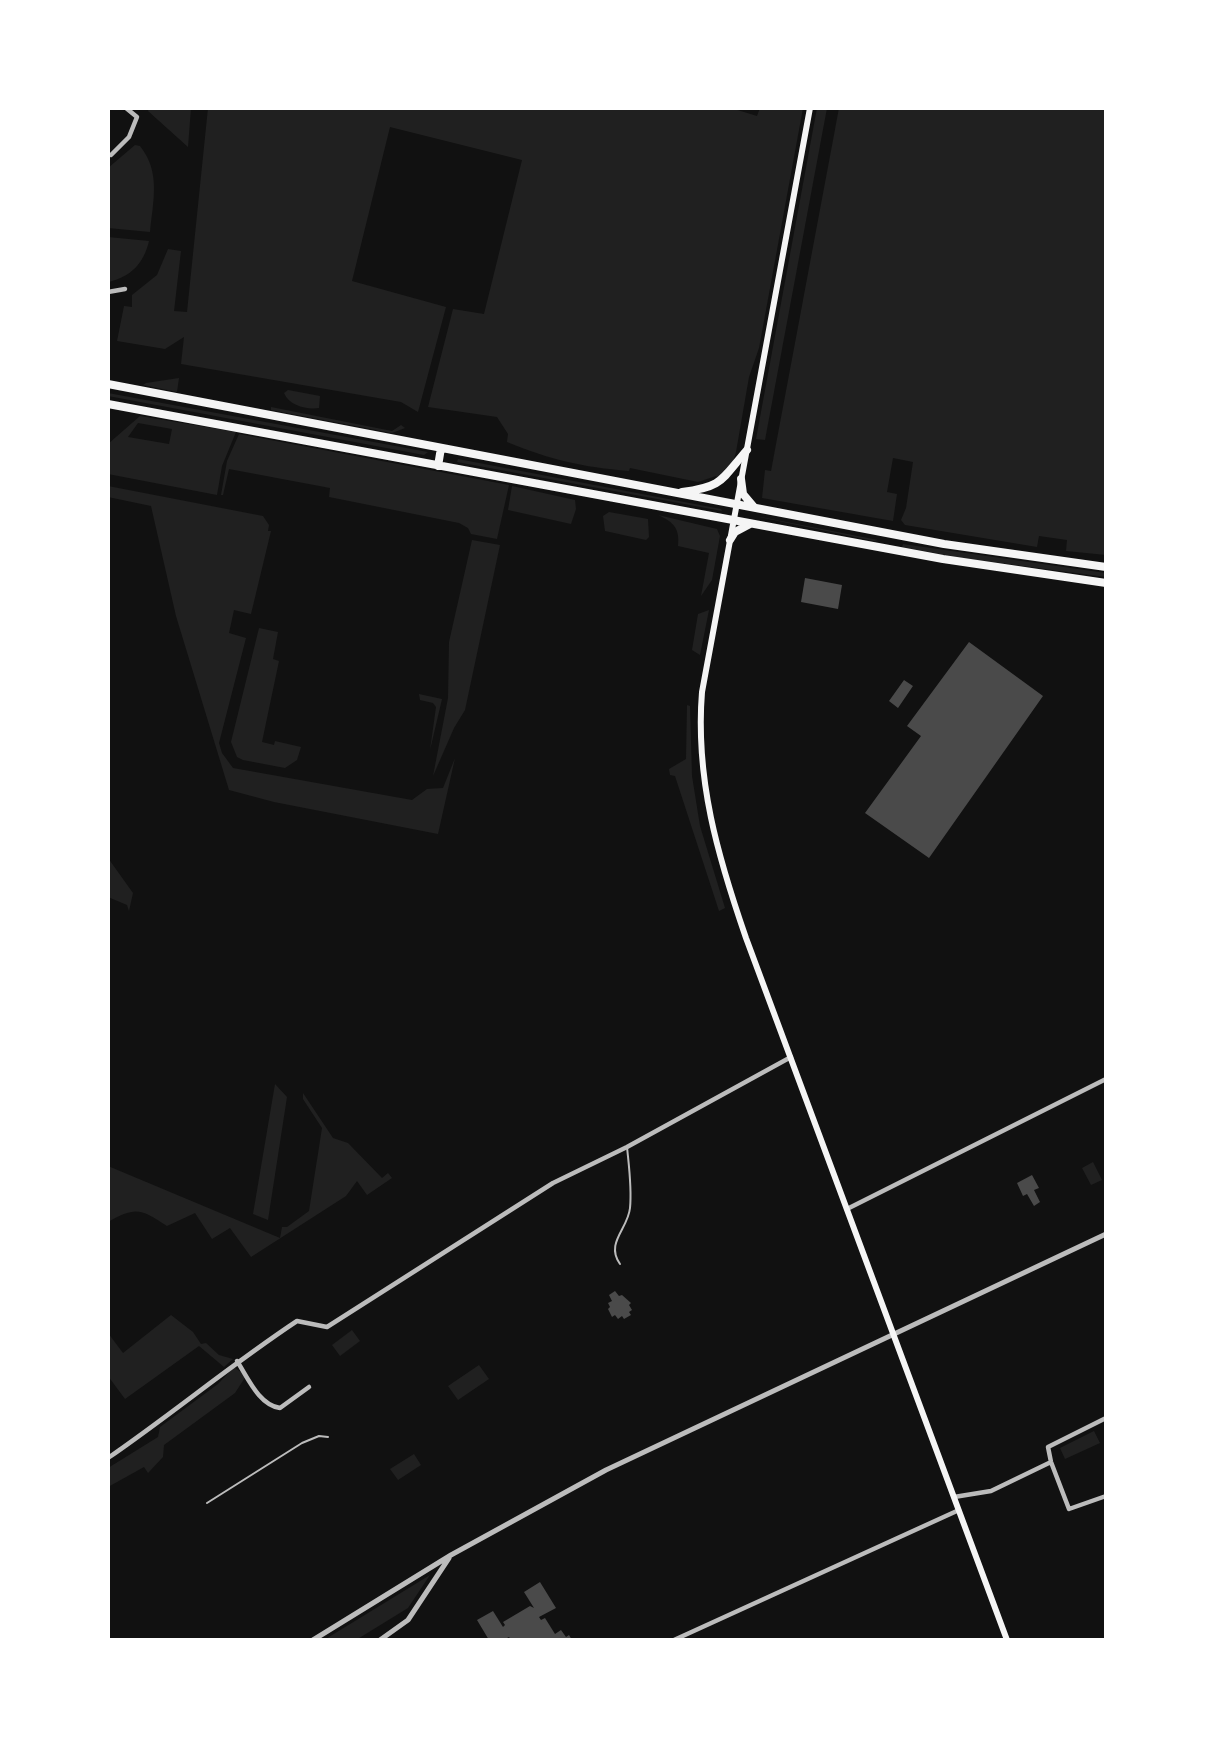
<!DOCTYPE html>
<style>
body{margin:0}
#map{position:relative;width:1214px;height:1748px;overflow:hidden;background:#111;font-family:"Space Grotesk",sans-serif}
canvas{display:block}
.frame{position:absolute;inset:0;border:110px solid #fff;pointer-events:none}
</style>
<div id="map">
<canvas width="1214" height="1748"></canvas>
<div class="frame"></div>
</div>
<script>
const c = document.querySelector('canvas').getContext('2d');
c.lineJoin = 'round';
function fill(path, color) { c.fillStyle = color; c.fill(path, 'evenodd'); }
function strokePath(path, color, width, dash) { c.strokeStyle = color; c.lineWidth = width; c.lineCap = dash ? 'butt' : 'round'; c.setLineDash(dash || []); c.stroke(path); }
fill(new Path2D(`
 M149 108H191L188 147 148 111Z
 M208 108H731L757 116 760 108H803L759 348 749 377 736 452 732 465 719 479 716 476 698 482 630 468 629 471C582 467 551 460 507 442L508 434 497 417 428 407 453 309 484 314 522 160 390 127 352 281 446 307 418 412 401 402 181 364 184 337 165 349 117 341 124 306 132 307V295L157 275 168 249 181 251 174 311 187 312Z
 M817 108H827L765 440 756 439Z
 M839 108H1106V555L1066 551 1067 540 1039 536 1037 547 905 525 901 520 906 508 913 462 893 458 887 492 897 494 893 521 762 498 765 470 771 471Z
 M135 145 140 146C161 172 153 201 150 232L108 228V168Z
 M108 237 149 241C144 263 131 277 108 282Z
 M179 378 177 392 143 385 146 383Z
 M288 390 320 396 319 408C308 410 289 406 284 393Z
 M108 393 428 452 424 455 108 396Z
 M271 407 392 431 401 425 405 428 392 433 271 410Z
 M140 416 236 432 222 466 217 495 108 474V444ZM138 423 172 429 169 444 128 437Z
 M239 434 509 485 497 539 471 534 468 528 459 523 329 497 330 488 229 469 223 495H221L227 461Z
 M458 459 721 509 722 511 457 462Z
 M108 486 263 516 269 525 268 531H271L251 614 234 610 229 633 246 638 219 743 222 753 233 768 412 800 427 789 443 788 455 758 438 834 274 802 229 790 176 616 151 506 108 497Z
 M512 486 575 500 576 509 571 524 508 510Z
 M609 512 648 519 649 537 646 540 605 531 603 516Z
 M658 515 717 529 720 536 712 580 701 596 709 553 678 546C680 529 674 522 658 515Z
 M759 517H761L878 540 874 541Z
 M472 540 500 545 465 710 454 728 433 776 448 698 449 642Z
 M903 544 1106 573V577L962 558 902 547Z
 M709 610 700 655 692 650 698 614Z
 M259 628 278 632 273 659 279 661 262 742 274 745 275 741 301 747 297 760 285 768 243 760 237 757 231 742Z
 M419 694 442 699 430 750 436 707 433 703 420 700Z
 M687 705 690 706 692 776 700 826 725 908 719 911 675 776 670 775 669 769 686 759Z
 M108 858 133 893 129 911 127 905 108 897Z
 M275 1084 287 1097 268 1220 253 1214Z
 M303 1093 333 1138 348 1143 382 1178 388 1173 392 1178 367 1195 357 1181 346 1196 251 1257 230 1228 212 1239 195 1213 167 1226C141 1209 136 1206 108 1222V1166L280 1238 282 1227H287L309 1211 322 1128 303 1099Z
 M1093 1162 1102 1180 1091 1185 1082 1168Z
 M171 1315 193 1332 201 1344 206 1343 219 1355 233 1359 224 1367 199 1346 125 1399 108 1376V1333L123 1353Z
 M352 1330 360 1341 340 1356 332 1345Z
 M479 1365 489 1379 458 1400 448 1386Z
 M234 1367 246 1376 235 1393 164 1445 163 1457 148 1473 144 1467 108 1487V1468L158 1437 160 1427 218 1384Z
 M1094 1431 1100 1443 1065 1459 1060 1448Z
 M414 1454 421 1465 398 1480 390 1469Z
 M430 1575 408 1608 356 1640H324Z`), '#202020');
fill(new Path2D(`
 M805 578 842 585 838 609 801 602Z
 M969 642 1043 696 929 858 865 813 921 736 907 726Z
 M904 680 913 686 898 708 889 701Z
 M1032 1175 1039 1188 1034 1190 1040 1202 1034 1206 1027 1194 1023 1196 1017 1183Z
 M615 1291 619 1296 622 1295 631 1303 629 1305 632 1310 629 1312 631 1315 624 1319 622 1316 618 1319 615 1315 612 1317 608 1309 610 1307 608 1303 612 1301 609 1295Z
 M540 1582 556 1608 539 1617 541 1620 545 1618 555 1634 561 1630 566 1637 569 1635 572 1640H511L509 1637 503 1640H489L477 1620 493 1611 503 1627 505 1625 503 1622 530 1606 534 1608 524 1592Z`), '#4a4a4a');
strokePath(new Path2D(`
 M620 1264C605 1243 628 1229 630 1208 632 1188 629 1167 627 1147
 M207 1503 302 1443 319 1436 328 1437`), '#bcbcbc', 2);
strokePath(new Path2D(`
 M111 155 129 137 137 117 126 108
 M108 292 125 289
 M847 1209 1106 1079
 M237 1361C248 1378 259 1405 280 1408L309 1387
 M1106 1418 1048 1447 1051 1462 1069 1509 1106 1496
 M108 1458C172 1414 232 1364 297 1321L327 1327 553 1183 627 1147 791 1057
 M954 1497 991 1491 1051 1462
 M674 1640 959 1510`), '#bcbcbc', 4.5);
strokePath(new Path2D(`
 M313 1640 451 1555 606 1470 1106 1234
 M380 1640 408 1620 449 1558`), '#bcbcbc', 5);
strokePath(new Path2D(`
 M810 108 702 692C695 779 718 857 746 938L1007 1640`), '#f5f5f5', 6);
strokePath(new Path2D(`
 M108 384 944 544 1106 567
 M108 404 943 559 1106 583
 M438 466 441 448
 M741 479 743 494 754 507
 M682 492C723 487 721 480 747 450
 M730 540 735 532 750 524`), '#f5f5f5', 8);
</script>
